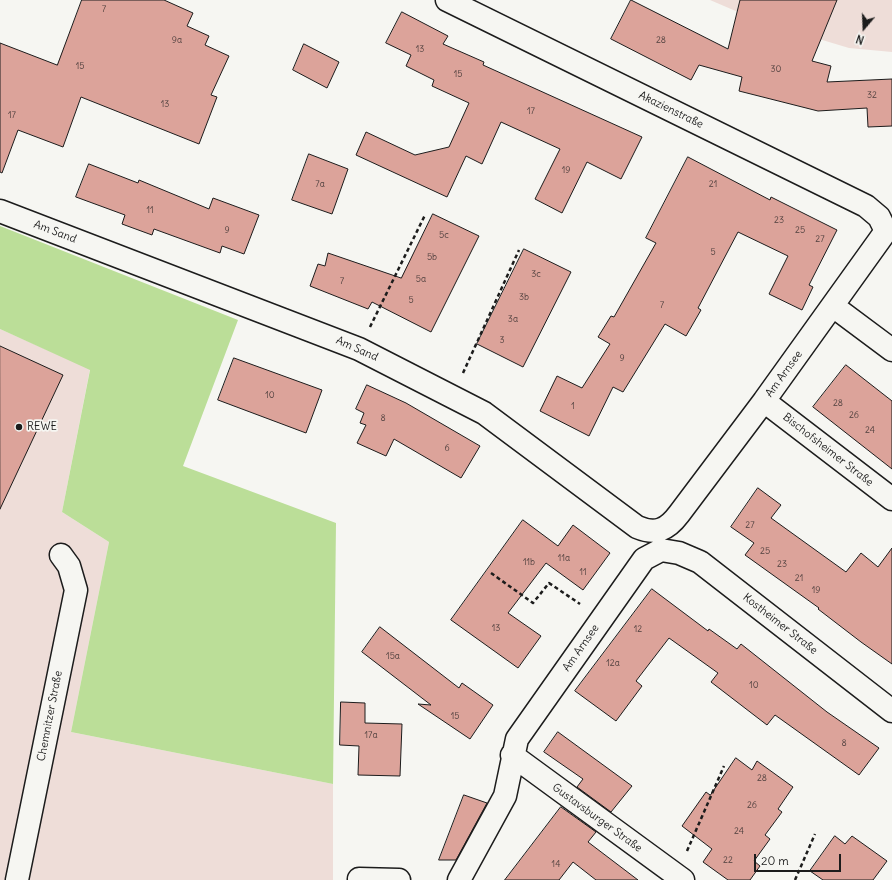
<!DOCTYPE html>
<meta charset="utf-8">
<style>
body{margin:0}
#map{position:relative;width:892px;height:880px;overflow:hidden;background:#f6f6f2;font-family:Delius,sans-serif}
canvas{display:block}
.north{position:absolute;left:844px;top:8px;width:40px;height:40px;-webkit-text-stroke:3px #f6f6f2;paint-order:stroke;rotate:199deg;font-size:11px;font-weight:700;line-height:16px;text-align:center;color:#1c1c1c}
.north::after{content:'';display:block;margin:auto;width:14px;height:18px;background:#1c1c1c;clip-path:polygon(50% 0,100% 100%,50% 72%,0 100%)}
.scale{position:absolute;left:754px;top:854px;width:87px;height:18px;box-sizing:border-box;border:2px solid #1c1c1c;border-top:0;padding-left:5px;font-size:12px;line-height:14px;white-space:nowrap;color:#1c1c1c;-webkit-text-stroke:3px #f6f6f2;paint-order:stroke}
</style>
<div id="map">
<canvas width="892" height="880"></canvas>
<div class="north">N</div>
<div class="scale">20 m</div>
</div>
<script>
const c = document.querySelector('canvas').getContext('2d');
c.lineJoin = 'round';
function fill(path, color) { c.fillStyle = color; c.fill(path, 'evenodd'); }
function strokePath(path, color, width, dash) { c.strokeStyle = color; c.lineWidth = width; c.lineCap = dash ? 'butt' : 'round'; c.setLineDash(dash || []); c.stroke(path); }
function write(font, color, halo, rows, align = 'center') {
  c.font = font + ' Delius,sans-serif'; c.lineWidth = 3.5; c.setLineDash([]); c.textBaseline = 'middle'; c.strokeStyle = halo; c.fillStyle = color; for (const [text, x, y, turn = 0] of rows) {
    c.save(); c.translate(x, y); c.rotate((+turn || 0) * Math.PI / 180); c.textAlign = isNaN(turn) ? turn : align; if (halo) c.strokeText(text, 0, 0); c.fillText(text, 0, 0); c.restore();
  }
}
fill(new Path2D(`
 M710 0H892V52L849 48 759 21Z
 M0 329 90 369 62 512 109 542 71 732 333 784V880H0Z`), '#eeddd8');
fill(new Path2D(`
 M0 226 238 320 183 466 336 523 333 784 71 732 109 542 62 512 90 370 0 329Z`), '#bbde98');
const building = new Path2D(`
 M82 0H164L193 13 187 26 209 36 205 45 229 56 211 95 217 97 199 144 81 97 63 147 18 130 2 173 0 172V43L57 65Z
 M631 0 728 49 740 0H837L812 61 831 66 827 82 892 79V126L868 127 867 108 818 111 739 91 742 77 699 65 691 80 611 39Z
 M402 12 448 36 443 44 484 62 483 65 642 137 621 179 587 162 562 213 535 199 560 149 501 122 482 164 466 156 447 197 356 155 366 132 415 155 449 147 469 103 432 86 434 80 406 66 411 55 386 43Z
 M304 44 339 62 327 88 293 70Z
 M309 154 348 169 332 214 292 200Z
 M688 157 770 200 771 197 837 230 809 285 813 287 802 310 769 294 788 256 738 232 698 308 701 310 686 336 665 324 623 392 613 387 589 436 540 411 557 376 582 388 610 344 598 337 611 316 614 317 656 243 646 238Z
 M89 164 138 183 139 180 209 209 213 198 259 215 244 254 222 246 220 253 154 229 152 235 122 224 125 215 76 197Z
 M433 214 479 236 431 332 372 302 368 309 310 286 318 264 325 266 328 253 401 278Z
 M524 249 571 272 523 367 477 344Z
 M0 346 63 375 0 509Z
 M234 358 322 390 306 433 218 400Z
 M846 365 892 401V469L813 407Z
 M367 385 406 403 480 446 461 478 394 439 386 456 357 443 366 425 360 423 364 413 356 409Z
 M758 488 781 505 771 518 846 572 861 553 878 567 892 548V664L861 642 818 609 819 608 745 555 754 543 731 527Z
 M523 520 558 546 573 525 610 553 583 590 546 563 508 613 541 636 518 668 451 620Z
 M652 589 708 631 709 629 737 649 741 644 827 712 879 748 859 775 775 715 767 725 711 682 718 673 669 638 636 681 642 686 616 721 575 691Z
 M380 627 459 688 462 683 493 705 470 739 418 704 431 705 362 652Z
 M341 702 365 703V723L402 724 400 776 358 775 359 746 340 745Z
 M558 732 632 786 611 812 577 787 583 779 544 752Z
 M736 758 752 770 757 761 793 787 778 809 782 812 765 835 770 839 754 861 760 866 750 880H728L703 862 712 849 682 826 706 792 710 795Z
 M464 795 487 803 456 860H439Z
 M561 807 596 832 588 842 638 880H596L573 862 559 880H505Z
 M835 836 845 844 852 836 887 861 873 880H823L810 871Z`);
fill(building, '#dca39a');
strokePath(building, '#1c1c1c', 1);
const minor = new Path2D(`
 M0 211 359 349 484 413 637 527C656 535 667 530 679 514L764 401 886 231 879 217 866 206 447 0
 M833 306 892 350
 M764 401 892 499
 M512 755 683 880
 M359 879 399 880
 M17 880 76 590 69 566 61 555
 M459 880 505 796 517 739 644 559 661 550 679 553 700 562 892 711`);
strokePath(minor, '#1c1c1c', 25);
strokePath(new Path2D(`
 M370 327 425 215
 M463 373 519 250
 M491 573 533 603 549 583 580 604
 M687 851 724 766
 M795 880 815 834`), '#1c1c1c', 2.5, [4, 3]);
strokePath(minor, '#f6f6f2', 22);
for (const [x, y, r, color] of [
 [19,427,4,"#1c1c1c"]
]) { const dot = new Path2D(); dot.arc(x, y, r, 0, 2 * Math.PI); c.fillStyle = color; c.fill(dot); strokePath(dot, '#f6f6f2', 1.5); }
write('9px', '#4c3e3c', null, [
 ["7",104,9],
 ["9a",177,40],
 ["28",661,40],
 ["13",420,49],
 ["15",80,66],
 ["30",776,69],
 ["15",458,74],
 ["32",872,95],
 ["13",165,104],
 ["17",531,111],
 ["17",12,115],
 ["19",566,170],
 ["7a",320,184],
 ["21",713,184],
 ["11",150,210],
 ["23",779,220],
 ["9",227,230],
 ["25",800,230],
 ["5c",444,235],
 ["27",820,239],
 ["5",713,252],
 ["5b",432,257],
 ["3c",536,274],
 ["5a",421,279],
 ["7",342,281],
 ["3b",524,297],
 ["5",411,300],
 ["7",662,305],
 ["3a",513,319],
 ["3",502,340],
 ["9",622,358],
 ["10",270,395],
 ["28",838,403],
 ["1",573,406],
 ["26",854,415],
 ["8",383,418],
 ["24",870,430],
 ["6",447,448],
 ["27",750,525],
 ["25",765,551],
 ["11a",564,558],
 ["11b",529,562],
 ["23",782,564],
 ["11",583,572],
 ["21",799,578],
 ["19",816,590],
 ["13",496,628],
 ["12",638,629],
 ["15a",393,656],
 ["12a",613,663],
 ["10",754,685],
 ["15",455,716],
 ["17a",371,735],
 ["8",844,743],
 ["28",762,778],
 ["26",752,805],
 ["24",739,831],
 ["22",728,860],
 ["14",556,864]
]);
write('11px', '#1c1c1c', '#f6f6f2', [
 ["Akazienstraße",671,110,26],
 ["Am Sand",55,232,21],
 ["Am Sand",357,349,24],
 ["Am Arnsee",784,374,-54],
 ["Bischofsheimer Straße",828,450,38],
 ["Kostheimer Straße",780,624,38],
 ["Am Arnsee",581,648,-55],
 ["Chemnitzer Straße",50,716,-79],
 ["Gustavsburger Straße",597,818,36]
]);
write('11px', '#1c1c1c', '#f6f6f2', [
 ["REWE",27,427]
], 'left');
</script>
